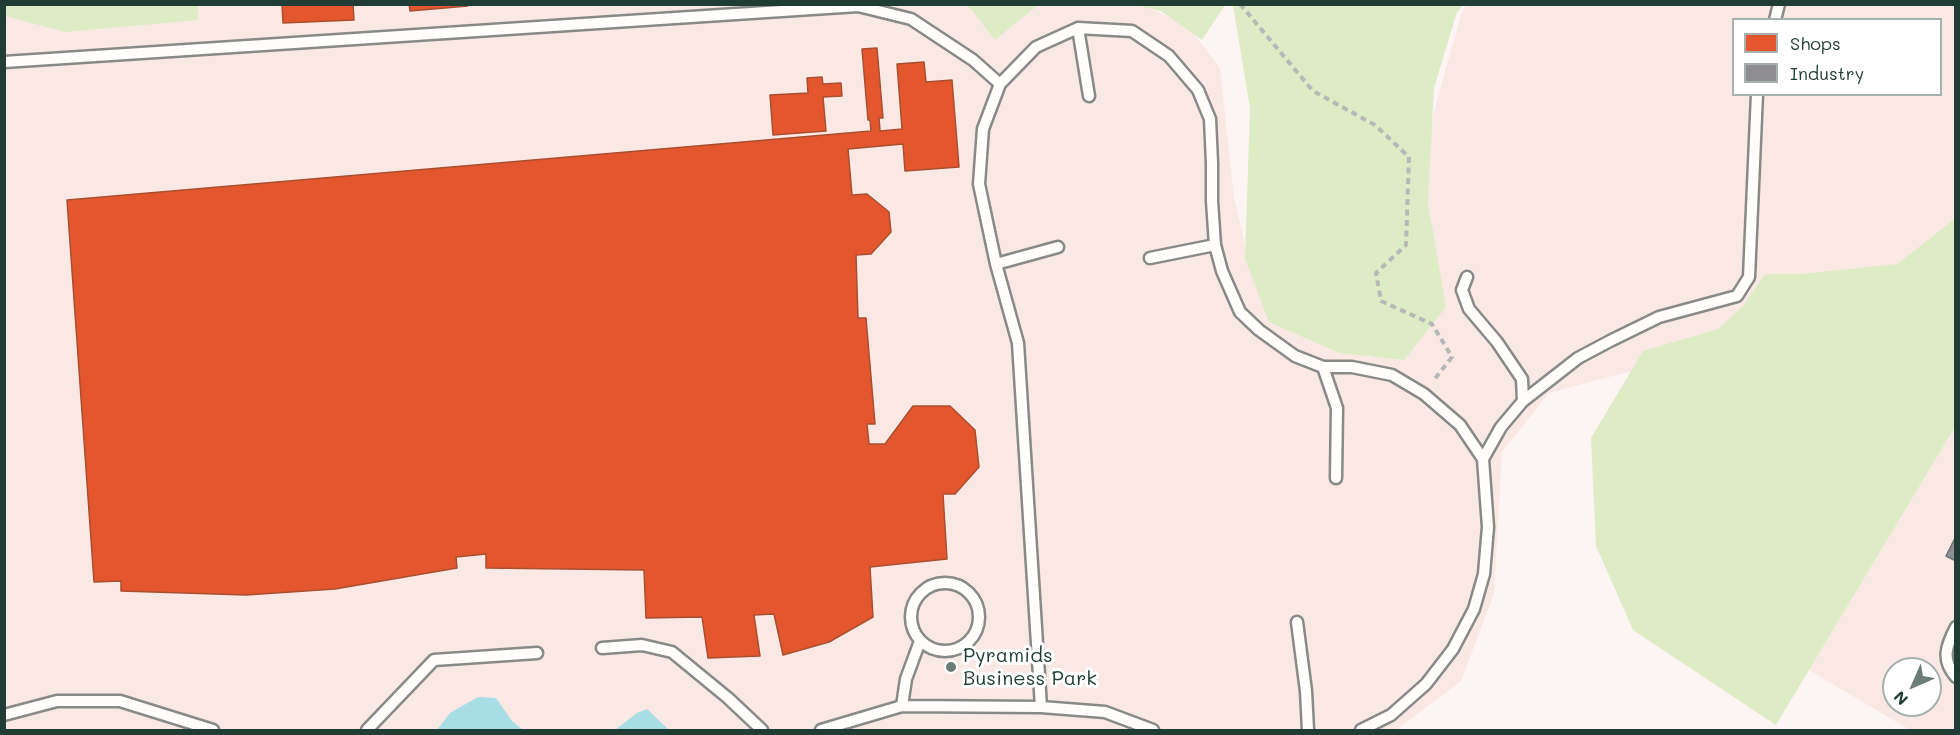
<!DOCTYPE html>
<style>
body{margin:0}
#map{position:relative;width:1960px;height:735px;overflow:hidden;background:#fcf5f4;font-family:Mali,sans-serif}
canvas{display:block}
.frame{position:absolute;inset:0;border:6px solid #1f3d34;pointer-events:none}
.legend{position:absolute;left:1732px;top:18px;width:210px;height:78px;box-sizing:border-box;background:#fff;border:2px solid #a5b1ae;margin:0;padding:8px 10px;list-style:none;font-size:18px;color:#1f3d34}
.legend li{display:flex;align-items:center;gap:12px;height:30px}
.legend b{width:30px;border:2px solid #a5b1ae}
.north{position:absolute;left:1882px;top:657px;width:60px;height:60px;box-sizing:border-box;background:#fff;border:2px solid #a5b1ae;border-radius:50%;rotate:225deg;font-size:16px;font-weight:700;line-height:24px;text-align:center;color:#1f3d34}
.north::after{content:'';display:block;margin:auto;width:21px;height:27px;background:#6c7d77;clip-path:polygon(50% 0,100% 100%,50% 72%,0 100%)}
</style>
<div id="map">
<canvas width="1960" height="735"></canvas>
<div class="frame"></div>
<ul class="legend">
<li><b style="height:16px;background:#e4572e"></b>Shops</li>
<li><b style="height:16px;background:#8d8d92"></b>Industry</li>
</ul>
<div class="north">N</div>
</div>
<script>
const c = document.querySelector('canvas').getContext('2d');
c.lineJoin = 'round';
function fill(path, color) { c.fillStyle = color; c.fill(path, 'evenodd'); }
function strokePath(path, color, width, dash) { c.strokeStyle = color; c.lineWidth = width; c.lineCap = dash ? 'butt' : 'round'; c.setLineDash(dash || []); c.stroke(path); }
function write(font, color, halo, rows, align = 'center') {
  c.font = font + ' Mali,sans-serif'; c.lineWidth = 6; c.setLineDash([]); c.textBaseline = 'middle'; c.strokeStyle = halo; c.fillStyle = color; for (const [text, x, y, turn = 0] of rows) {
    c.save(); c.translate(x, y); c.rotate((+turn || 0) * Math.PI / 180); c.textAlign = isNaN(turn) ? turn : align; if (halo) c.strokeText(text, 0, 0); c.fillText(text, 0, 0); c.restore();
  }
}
fill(new Path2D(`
 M4 5H1143L1187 25 1220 68 1234 198 1255 286 1283 317 1318 343 1370 357 1421 332 1425 144 1461 15 1466 5H1955V239L1706 351 1549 393 1502 452 1494 594 1461 681 1396 730H5ZM1734 20H1940V94H1734Z
 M1955 427V730H1910L1809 670ZM1894 669H1930V705H1894Z`), '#fae8e5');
fill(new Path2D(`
 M4 5H198V20L65 32 5 16Z
 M965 5H964H1045H1038L995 40 971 9Z
 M1135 5H1225L1202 40 1161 11Z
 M1233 5H1463L1457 12 1434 88 1428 203 1446 307 1404 360 1339 353 1269 322 1245 259 1250 108Z
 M1955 219V427L1776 725 1633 630 1596 546 1591 438 1643 351 1718 329 1743 306 1765 274H1802L1897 264Z`), '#ddecc4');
fill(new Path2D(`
 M478 697 496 698 512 721 523 730H437L450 713Z
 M647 709 669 730H615L637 713Z`), '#a8dde6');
const shops = new Path2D(`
 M282 4H353L354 20 283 23Z
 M409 4H468V6L410 11Z
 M877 48 883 118H879L880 131 902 129 897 64 924 62 926 82 952 80 959 167 905 171 903 144 848 149 852 195 867 194 889 212 891 232 871 254 856 255 858 318H866L875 424H867L869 444H885L913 406H950L975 430 979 467 955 494H943L947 559 870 567 873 617 829 642 783 655 774 614 754 615 760 656 708 658 702 617 646 618 644 570 486 568V554L456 557 457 568 335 589 246 595 121 591V581L94 582 67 200 871 131 870 120H868L862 49Z
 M822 77 823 84 841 83 842 96 823 97 826 131 773 135 770 95 808 93 807 78Z`);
fill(shops, '#e4572e');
strokePath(shops, '#a94f30', 1.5);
const industry = new Path2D(`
 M1956 536V561L1946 556Z`);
fill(industry, '#8d8d92');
strokePath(industry, '#6c7576', 1.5);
const service = new Path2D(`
 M1775 20 1779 4
 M1078 28 1089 96
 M4 62 858 6 911 19 973 60 1000 84
 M1150 258 1215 245
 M996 264 1058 247
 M1467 277 1462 290 1469 309 1497 342 1522 379 1523 401 1501 427 1483 459
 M1323 367 1337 408 1336 478
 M1523 401 1578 358 1610 341 1659 317 1737 296 1749 277 1757 94
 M911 617a34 34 0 1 1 68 0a34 34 0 1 1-68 0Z
 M1297 622 1306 691 1308 730
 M1956 627C1946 646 1941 660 1956 677
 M602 648 642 645 672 652 728 698 762 730
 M902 706 906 679 920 641
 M1041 707 1018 343 996 264 979 184 983 129 1000 84 1036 47 1078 28 1132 31 1169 56 1198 90 1210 119 1212 163V201L1215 245 1222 271 1240 312 1259 330 1295 356 1323 367H1352L1392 375 1424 394 1460 425 1483 459 1488 527 1484 574 1474 609 1453 649 1426 684 1391 715 1361 730
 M4 715 57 701H120L213 730
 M367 730 434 660 537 653
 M821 730 902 706 1041 707 1105 712 1153 730`);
strokePath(service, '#888a88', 15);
strokePath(new Path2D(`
 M1240 4 1313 91 1375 125 1409 157 1406 245 1376 273 1381 301 1432 324 1452 357 1433 381`), '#b5b8b7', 4, [6, 4.5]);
strokePath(service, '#fffefd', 10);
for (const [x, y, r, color] of [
 [951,667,6,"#6c7d77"]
]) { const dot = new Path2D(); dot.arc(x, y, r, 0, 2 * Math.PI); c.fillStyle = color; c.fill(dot); strokePath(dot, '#fff', 2); }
write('20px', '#1f3d34', '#fff', [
 ["Pyramids",963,656],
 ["Business Park",963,679]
], 'left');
</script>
